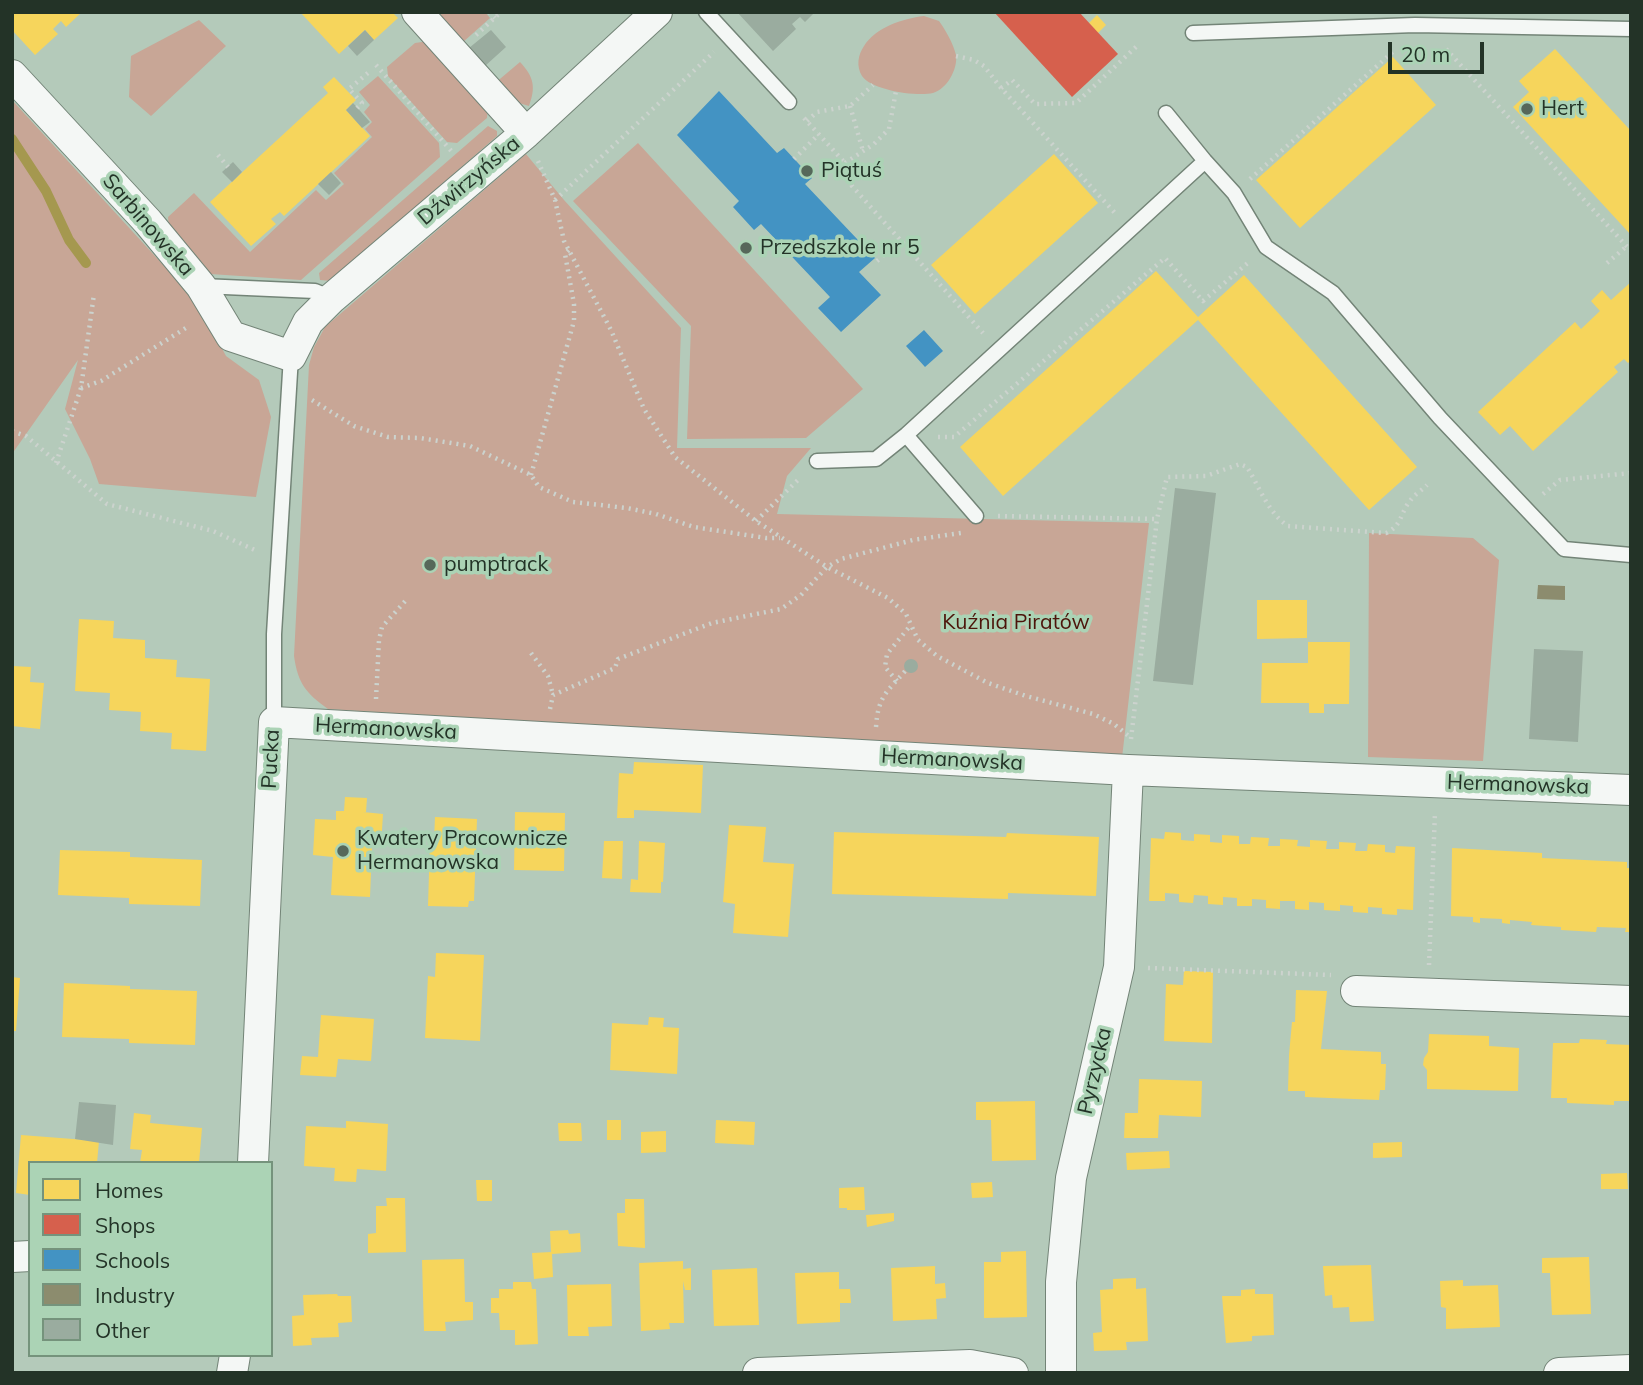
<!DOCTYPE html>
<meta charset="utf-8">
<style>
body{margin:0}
#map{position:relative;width:1643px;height:1385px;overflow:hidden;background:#b4caba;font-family:Mulish,sans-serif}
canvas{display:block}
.frame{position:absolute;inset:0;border:14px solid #233327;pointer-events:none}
.legend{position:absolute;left:28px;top:1161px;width:245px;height:196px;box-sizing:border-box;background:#abd3b5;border:2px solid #75937c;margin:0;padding:9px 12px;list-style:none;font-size:21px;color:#233327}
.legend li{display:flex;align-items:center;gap:14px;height:35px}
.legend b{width:35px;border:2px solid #75937c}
.scale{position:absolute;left:1388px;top:42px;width:96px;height:32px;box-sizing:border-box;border:4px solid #233327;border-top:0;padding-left:9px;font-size:21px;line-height:24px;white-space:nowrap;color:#233327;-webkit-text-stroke:5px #abd3b5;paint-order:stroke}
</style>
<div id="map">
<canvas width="1643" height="1385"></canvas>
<div class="frame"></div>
<ul class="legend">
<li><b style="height:19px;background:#f6d55c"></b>Homes</li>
<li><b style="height:19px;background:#d6604d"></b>Shops</li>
<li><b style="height:19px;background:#4393c3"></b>Schools</li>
<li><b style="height:19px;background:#8c8c6e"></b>Industry</li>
<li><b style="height:19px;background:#9aac9f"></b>Other</li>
</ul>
<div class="scale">20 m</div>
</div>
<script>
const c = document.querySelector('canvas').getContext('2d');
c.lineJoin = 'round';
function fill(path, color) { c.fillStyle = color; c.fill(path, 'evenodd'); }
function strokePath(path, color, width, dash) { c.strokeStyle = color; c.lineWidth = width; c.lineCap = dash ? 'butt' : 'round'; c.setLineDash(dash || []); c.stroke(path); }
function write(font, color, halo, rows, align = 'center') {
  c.font = font + ' Mulish,sans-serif'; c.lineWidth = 7; c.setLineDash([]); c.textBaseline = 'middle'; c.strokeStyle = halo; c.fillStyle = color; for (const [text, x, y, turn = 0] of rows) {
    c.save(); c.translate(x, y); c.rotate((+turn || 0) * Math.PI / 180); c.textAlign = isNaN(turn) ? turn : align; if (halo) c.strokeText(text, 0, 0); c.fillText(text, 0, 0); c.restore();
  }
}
fill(new Path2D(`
 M443 12H485L490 18 462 43 439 17Z
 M924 16 939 21C946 31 953 43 956 55 958 69 947 89 933 93 917 97 871 90 862 76 856 66 858 55 864 46 876 27 902 19 924 16Z
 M199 20 226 46 151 116 129 97 131 56Z
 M429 41 488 105 487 118 457 143 447 142 388 76 387 67 415 43Z
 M520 62C534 77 536 87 529 106L509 100 494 84Z
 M378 76 439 143 440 157 301 280 210 274 169 229 168 217 194 193 250 252 316 190 326 200 344 184 334 173 372 137 365 129 372 122 364 112 370 105 359 92Z
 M12 100 198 303 226 356 259 380 271 417 256 497 99 484 90 459 65 409 78 360 12 454Z
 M488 126 497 131V136L331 281 320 280 319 273Z
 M638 143 863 389 806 438 687 439 691 326 573 201Z
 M526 154 564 200 681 328 677 448H811L787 476 777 514 1149 523 1122 758 328 709C306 693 298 684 294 656L309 365 314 347 325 327Z
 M1369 533 1473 538 1499 560 1483 761 1368 757Z`), '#c8a696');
fill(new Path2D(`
 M12 12H82L66 27 61 21 53 29 58 34 35 55 12 30Z
 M300 12H392L398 18 374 40 365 30 339 54Z
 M1097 15 1106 25 1098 33 1089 23Z
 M1555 49 1631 131V235L1513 107 1529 92 1519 81Z
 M1393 57 1436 105 1300 228 1256 180Z
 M334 77 356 100 346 110 370 136 284 216 280 212 271 219 276 224 251 246 210 202 328 93 323 87Z
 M1054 154 1098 203 975 314 931 265Z
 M1156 271 1198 317 1244 275 1417 467 1369 510 1198 320 1003 496 960 447Z
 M1631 282V360L1628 363 1624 359 1614 367 1618 372 1533 451 1510 426 1500 435 1478 412 1575 322 1581 329 1600 311 1591 301 1602 290 1611 300Z
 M1257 600H1307V638L1257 639Z
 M79 619 114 621 113 638 145 640V658L177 660 176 677 210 679 206 751 171 749 172 733 140 731 141 712 109 710 110 693 75 691Z
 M1308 642H1350L1349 704H1324V713H1309V703H1261L1262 663H1308Z
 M12 666 31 667 30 682 44 683 40 729 12 726Z
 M634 762 703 765 701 813 634 810V818H617L619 773 633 774Z
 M345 797 367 798 366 812H363L383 814 381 846H372L370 897 331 895 333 857 313 855 315 819 336 820V811H344Z
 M515 812 565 813 564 871 514 870Z
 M435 817 477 819 474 901H469L468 907 428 906 430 840H434Z
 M729 825 766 827 763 862 794 864 788 937 733 933 735 904 723 902Z
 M834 832 1006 837 1007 833 1099 837 1096 896 1008 893V899L832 894Z
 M1165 832 1181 833V840L1194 841V834L1210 835V842L1222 843V835L1239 836V844H1250L1251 837 1269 838 1268 846H1280V839L1298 840 1297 846 1310 847V840L1327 841 1326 849H1339V842L1356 843 1355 851H1367L1368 844 1385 845V852L1395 853 1396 846 1415 847 1413 910 1397 909V915L1382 914V908L1368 907V913L1353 912V906L1340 905V911L1324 910V903L1309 902V910L1295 909V901H1280V909L1266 908V900L1252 899V906H1237V898L1223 897V905L1208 904V896L1194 895 1193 903 1179 902V894L1165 893V901H1149L1151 838 1164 839Z
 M604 841H623L622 879 602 878Z
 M639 841 665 843 663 882H661V893L630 892 631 879 638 880Z
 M1452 848 1542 853V858L1627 862V868H1631V932H1625L1626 928 1597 927 1596 932 1561 930V927L1531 925 1532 922 1510 920V924L1502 923V919L1480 918V923L1473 922V917L1451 916Z
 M60 850 130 852V857L202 860 200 906 129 904V898L58 895Z
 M436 953 484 955 480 1041 425 1038 428 976 435 977Z
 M1184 971 1213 972 1212 1043 1164 1041 1166 984 1183 985Z
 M12 977 20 978 16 1031H12Z
 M64 983 130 986V989L197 991 195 1045 129 1043V1039L62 1037Z
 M1296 990 1327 991 1321 1049 1381 1052V1064H1386L1385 1090H1380L1379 1100 1305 1097V1091H1288L1289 1055 1292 1022H1295Z
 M321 1015 374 1019 371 1061 338 1059 336 1077 300 1075 302 1056 318 1057Z
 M649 1017 664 1018 663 1027 679 1028 677 1074 610 1070 612 1023 648 1025Z
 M1429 1034 1489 1036V1046L1519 1048 1518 1091 1427 1089V1070L1423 1065 1424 1058 1428 1052Z
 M1580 1039 1607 1040 1606 1044 1631 1045 1630 1101H1614V1105L1567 1103V1098H1551L1553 1043H1579Z
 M1139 1079 1202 1081 1201 1117 1159 1115 1158 1138H1124L1125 1113H1138Z
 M1035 1101 1036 1160 992 1161 991 1120H976V1102Z
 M134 1113 151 1115 150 1123 202 1128 199 1163H140L142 1150 130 1149Z
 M607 1120H621V1140H607Z
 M716 1120 755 1122 754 1145 715 1143Z
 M346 1121 388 1124 386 1171 357 1169 356 1182 334 1181 335 1168 304 1166 306 1126 346 1128Z
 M558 1123H581L582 1141H559Z
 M666 1131V1152L641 1153V1132Z
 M21 1135 99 1141 97 1163H30V1195L16 1193Z
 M1402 1142V1157L1373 1158V1143Z
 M1169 1151 1170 1168 1127 1170 1126 1153Z
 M1627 1173 1628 1189H1601V1174Z
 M476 1180H492V1201H477Z
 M992 1182 993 1197 972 1198 971 1183Z
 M864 1187 865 1210H847V1208H839V1188Z
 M386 1198H405L406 1252 368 1253V1234L376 1233V1206H387Z
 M625 1199H644L645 1248 618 1246 617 1213H625Z
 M894 1213V1221L867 1227 866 1215Z
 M568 1230 569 1234 580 1233 581 1252 552 1254 553 1277 534 1279 532 1253 551 1252 550 1231Z
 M1026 1251 1027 1317 984 1318V1262H1001V1252Z
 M1589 1257 1591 1314 1552 1315 1550 1273H1542V1258Z
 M464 1259 465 1302H473V1320L445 1322 446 1331H424L422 1260Z
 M683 1261V1269L691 1268V1290H685L683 1281 684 1323H669L670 1329 641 1331 639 1263Z
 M1371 1265 1374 1321 1350 1322 1349 1307 1333 1308 1332 1295 1325 1296 1323 1266Z
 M935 1266V1284L945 1283 946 1298 936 1299 937 1319 893 1321 891 1268Z
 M757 1268 759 1325 714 1326 712 1270Z
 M839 1272V1289H850L851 1303H840V1322L797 1324 795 1273Z
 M1136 1278V1289L1146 1288 1148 1341 1126 1342 1127 1350 1094 1351 1093 1333 1102 1332 1100 1290 1113 1289V1279Z
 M1463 1280V1286L1498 1285 1500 1327 1446 1329V1308L1441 1307 1440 1281Z
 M513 1282H531L532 1289H536L538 1344 515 1345V1330H500L499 1313H491V1298H499V1289H513Z
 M611 1284 612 1326 588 1327 589 1336H568L567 1285Z
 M1255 1289V1294H1273L1274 1335 1252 1336V1341L1226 1343 1222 1296H1241V1290Z
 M337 1294 338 1296H351L352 1322 338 1323 339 1337 311 1338 312 1345 293 1346 292 1316 304 1315 303 1295Z`), '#f6d55c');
fill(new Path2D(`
 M994 12H1079L1118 54 1072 97Z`), '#d6604d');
fill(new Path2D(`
 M719 91 777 153 784 148 812 178 805 184 875 258 859 272 881 295 841 332 818 308 830 297 761 224 754 230 733 207 739 201 677 135Z
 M924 330 943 351 925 367 906 346Z`), '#4393c3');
fill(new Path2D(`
 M1538 585 1565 586V600L1537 599Z`), '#8c8c6e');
strokePath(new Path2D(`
 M12 139 46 191 69 240 86 263`), '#a5984f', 10);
fill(new Path2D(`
 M737 12H815L805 22 800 17 792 24 796 29 773 51Z
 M365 30 374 40 357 56 348 46Z
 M491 30 506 47 485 66 469 48Z
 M353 103 370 122 362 128 346 110Z
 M233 162 242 172 232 182 222 172Z
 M331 172 341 183 329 195 318 184Z
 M1175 488 1216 493 1193 685 1153 681Z
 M1534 649 1583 651 1578 742 1529 739Z
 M904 666a7 7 0 1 1 14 0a7 7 0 1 1-14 0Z
 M79 1102 116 1105 113 1145 75 1139Z`), '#9aac9f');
const service = new Path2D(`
 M706 12 789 102
 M1193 33 1415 25 1631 29
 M1166 113 1205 161 1234 193 1266 247 1333 293 1440 418 1564 549 1631 555
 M202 286 315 291 332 298
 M906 435 976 516
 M817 461 876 459 906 435 1205 161
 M274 722V634L291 356`);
const minor = new Path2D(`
 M417 12 526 133
 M12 75 148 222 201 286 231 336 291 356 308 322 332 298 526 133 657 12
 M1356 991 1631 1001
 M253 1163 274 722 1128 770 1631 790
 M12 1257 30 1256
 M232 1373 235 1355
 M758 1373 970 1365 1013 1373
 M1061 1373V1282L1071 1178 1119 967 1128 770
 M1559 1373 1631 1370`);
strokePath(service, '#738477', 17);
strokePath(minor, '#738477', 32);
strokePath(new Path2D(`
 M489 12 495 18
 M911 12 912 18
 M476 35 501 12
 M1446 49 1631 251
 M956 56 974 60 984 66 1001 88 1115 213
 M376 65 453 153
 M1001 88 1012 80 1035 104 1076 103 1137 46
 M850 106 863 151
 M357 108 362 103 349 89 369 72
 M804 118 845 163 852 186 983 333
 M807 121 817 112 850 106 873 85
 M218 155 228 167
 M794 159 819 134
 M538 161 555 200 564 241 611 330 644 409 675 457 756 521 827 567 888 598 906 614 918 640 937 656 988 683 1026 696 1093 714 1114 724 1131 738
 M845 163 874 144 889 129 896 91
 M1250 179 1395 50
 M555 200 714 52
 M877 261 900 241
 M1607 263 1627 246
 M81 388 101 381 189 326
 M312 400 354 426 388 437 420 438 470 446 531 475 539 487 573 502 627 508 656 514 694 527 766 538H780
 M12 431 26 436 107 504 213 531 257 551
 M938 437H954L1165 258 1203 301 1249 262
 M56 463 81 388 94 294
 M531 475 574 321V304L565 254 569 250
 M1543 494 1560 480 1631 473
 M998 516 1157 519
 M756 521 801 477
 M531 653 548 676 553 695
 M897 681 885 667 887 654 910 626
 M376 699 379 640 382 627 407 599
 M550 709 553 695 615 668 618 659 712 623 781 609 801 595 827 567 841 559 913 540 961 533
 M876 727C878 696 887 692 906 670
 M1131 739 1157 519 1167 477 1206 476 1240 464 1247 467C1259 486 1268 513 1288 526L1386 533C1402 526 1400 513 1410 501 1414 495 1422 490 1427 485
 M1429 965 1435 812
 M1148 968 1331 975`), '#ccd3ce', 4.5, [2, 5]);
strokePath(service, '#f4f7f5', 14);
strokePath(minor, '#f4f7f5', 30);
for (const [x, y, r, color] of [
 [1527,109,7,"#56685a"],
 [807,171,7,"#56685a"],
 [746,248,7,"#56685a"],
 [430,565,7,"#56685a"],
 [343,851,7,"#56685a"]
]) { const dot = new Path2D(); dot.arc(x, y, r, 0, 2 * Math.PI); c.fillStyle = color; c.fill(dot); strokePath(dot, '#abd3b5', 2.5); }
write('21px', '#233327', '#abd3b5', [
 ["Hert",1541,109],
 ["Piątuś",821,171],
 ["Przedszkole nr 5",760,248],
 ["pumptrack",444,565],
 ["Kwatery Pracownicze",357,839],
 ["Hermanowska",357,863]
], 'left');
write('21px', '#233327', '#abd3b5', [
 ["Dźwirzyńska",469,181,-40],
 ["Sarbinowska",148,225,49],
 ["Hermanowska",386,729,3],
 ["Pucka",271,759,-87],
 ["Hermanowska",952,760,3],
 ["Hermanowska",1518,785,2],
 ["Pyrzycka",1095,1071,-77]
]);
write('21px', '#4c140a', '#abd3b5', [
 ["Kuźnia Piratów",1016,623]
]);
</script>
